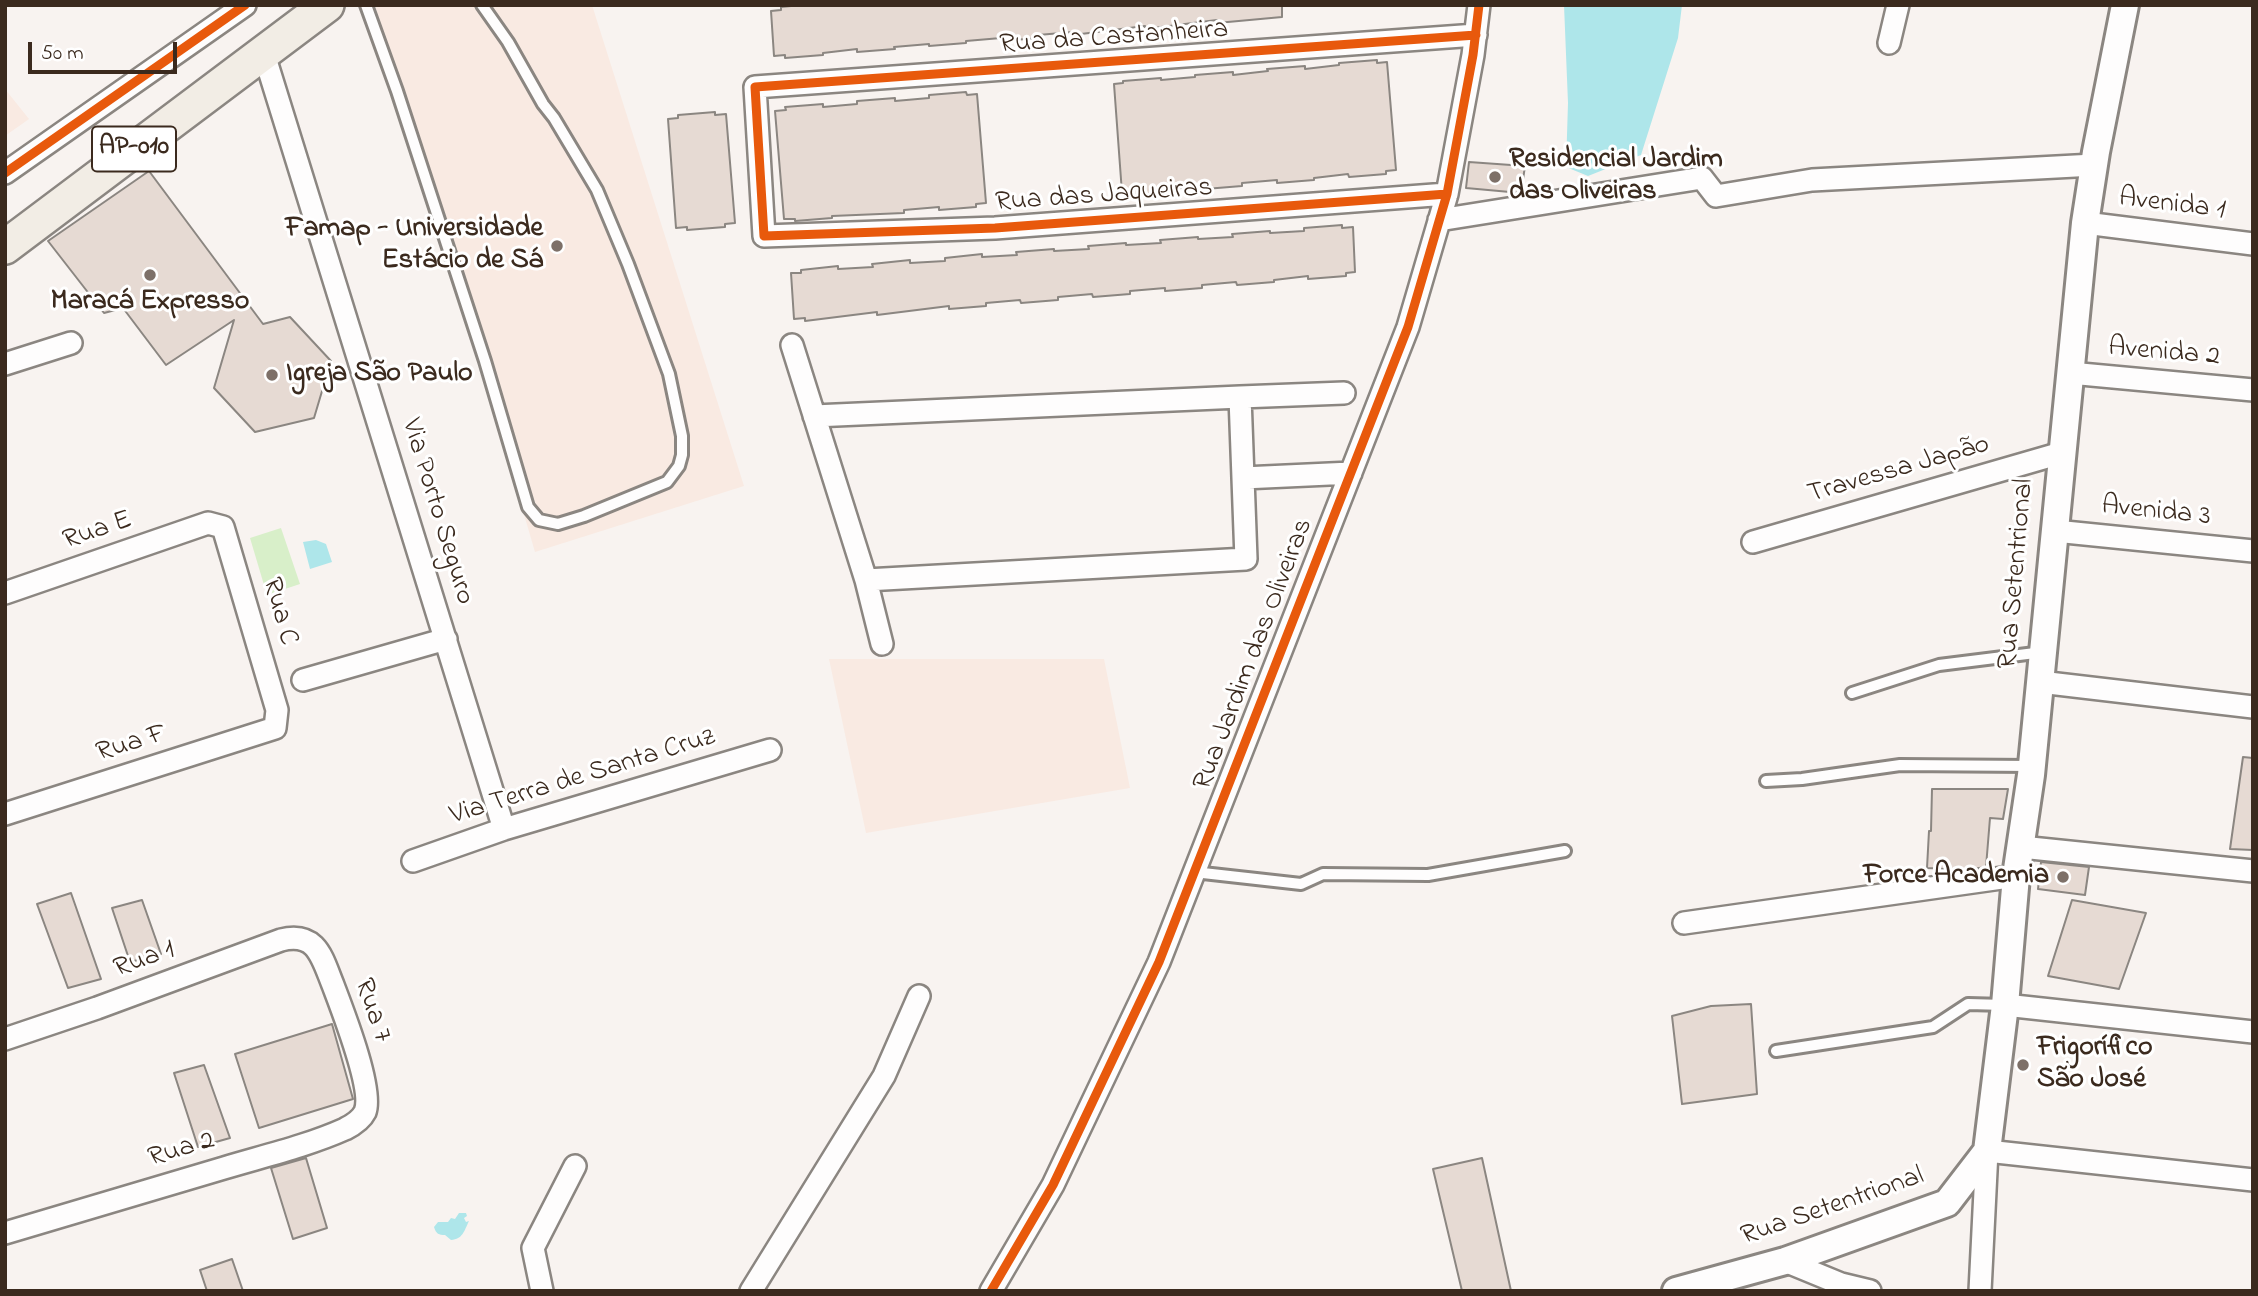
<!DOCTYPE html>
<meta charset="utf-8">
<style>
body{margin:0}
#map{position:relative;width:2258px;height:1296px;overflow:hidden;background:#f8f3f0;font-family:"Indie Flower",sans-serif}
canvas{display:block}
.frame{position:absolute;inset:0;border:7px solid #3b2a1e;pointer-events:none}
.scale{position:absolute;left:28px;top:42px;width:149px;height:32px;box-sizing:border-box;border:4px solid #3b2a1e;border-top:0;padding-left:9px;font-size:21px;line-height:24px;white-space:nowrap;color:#3b2a1e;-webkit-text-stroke:5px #fff;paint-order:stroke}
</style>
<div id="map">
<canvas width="2258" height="1296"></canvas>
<div class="frame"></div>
<div class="scale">50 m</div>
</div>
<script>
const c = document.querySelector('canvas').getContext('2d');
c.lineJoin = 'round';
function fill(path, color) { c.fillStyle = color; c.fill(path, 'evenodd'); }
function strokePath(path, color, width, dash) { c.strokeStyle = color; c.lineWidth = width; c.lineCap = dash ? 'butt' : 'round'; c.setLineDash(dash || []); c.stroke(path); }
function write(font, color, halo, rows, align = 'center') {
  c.font = font + ' "Indie Flower",sans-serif'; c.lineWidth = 6; c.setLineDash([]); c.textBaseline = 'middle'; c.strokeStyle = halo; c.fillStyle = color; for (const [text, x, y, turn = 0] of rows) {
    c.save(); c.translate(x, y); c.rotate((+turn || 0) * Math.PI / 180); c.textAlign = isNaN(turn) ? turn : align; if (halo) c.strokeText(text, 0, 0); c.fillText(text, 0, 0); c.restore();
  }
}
fill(new Path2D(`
 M375 5H592L744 486 535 552Z
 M5 89 29 119 5 136Z
 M829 659H1104L1130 788 866 833Z`), '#f9eae2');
fill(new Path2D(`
 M281 528 300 584 267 595 250 538Z`), '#d8efc9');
fill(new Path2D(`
 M1564 5H1682L1678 38 1641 155 1588 176 1566 167 1568 103Z
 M316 540 326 544 332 562 310 569 303 542Z
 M459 1213H466L467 1216 464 1218 466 1222 469 1221C464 1231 463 1239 451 1240L445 1235C439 1235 436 1234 434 1227L438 1222H448L451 1218 455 1219Z`), '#aee6ea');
const building = new Path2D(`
 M801 5H1282V17L1217 23V20L1145 29V26L1073 35V32L1038 35 1039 38 1001 41V38L966 41V43L929 46V44L894 47 895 49 857 52V49L823 53V55L785 58V55L774 56 771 11 781 10V7Z
 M1377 60V63L1387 62 1396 170 1386 171V174L1349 177 1348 174 1314 178V180L1277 183V180L1242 183V186L1205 189 1204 186 1170 189V192L1133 195V192L1122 193 1114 84 1123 83V81L1161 78V80L1195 77V75L1233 72V75L1268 71 1267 69 1305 66V69L1339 65V63Z
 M966 92 967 95 977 94 986 203 976 204V207L939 210V207L904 210V213L832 216V218L795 221V219H784L775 111 786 110 785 107 823 104V107L857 104V101L895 98V101L929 98V95Z
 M715 112V115L726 114 735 223 725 224V227L687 230V227L676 228 668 119 678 118V115Z
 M1469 162 1525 166 1521 193 1466 188Z
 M149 171 263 324 290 317 331 361 314 418 255 432 214 388 234 320 166 365 123 308 104 313 48 241Z
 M1342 225V228L1353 227 1355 272 1346 273V276L1308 279V276L1274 280V282L1237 285 1236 282 1202 285V288L1165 291V288L1130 291V294L1093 297 1092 294 1058 297V300L1021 303 1020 300 986 303V306L949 309V306L877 315V312L805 321V318L794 319 791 273H801V270L838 266V269L873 267 872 264 910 260V263L945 261V258L982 254V257L1017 255 1016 252 1054 249V251L1089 249 1088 246 1126 243V245L1161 243 1160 240 1198 237V239L1233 237 1232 234 1270 231V233L1304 231V228Z
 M2243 757 2253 758V850L2230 849Z
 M1932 789H2008L2003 819 1990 818 1986 867 1965 870 1927 868 1929 831H1931Z
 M2041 862 2089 867 2085 895 2038 889Z
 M71 893 101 979 68 988 37 904Z
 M142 900 161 954 130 962 112 908Z
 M2072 900 2146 913 2119 989 2048 976Z
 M1751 1004 1757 1094 1682 1104 1672 1016 1711 1006Z
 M332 1024 353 1099 259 1128 235 1054Z
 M204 1065 230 1138 198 1147 174 1073Z
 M306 1158 327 1228 293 1239 271 1168Z
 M1482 1158 1511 1291H1462L1433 1169Z
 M232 1259 243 1291H207L200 1270Z`);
fill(building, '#e6dad3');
strokePath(building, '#8b8681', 2);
const service = new Path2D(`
 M366 5 397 91 485 361 528 507 539 520 558 524 584 516 667 482 679 466 682 455V436L669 374 628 264 597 190 554 118 543 104 508 42 482 5
 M1852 693 1939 665 2043 652
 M1766 781 1802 779 1900 765 2032 766
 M1194 872 1301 884 1323 874 1428 875 1565 851
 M1776 1051 1933 1027 1968 1004 2005 1005`);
const minor = new Path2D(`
 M1889 43 1898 5
 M263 51 504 829
 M5 173 245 5
 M1447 194 995 228 764 236 755 87 1476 35
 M1439 220 1702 178 1716 196 1812 180 2094 165
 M2085 223 2253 244
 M792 345 866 580 882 644
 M5 364 71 343
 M2070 373 2253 390
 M1240 397 1344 393
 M814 416 1240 397 1246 559 866 580
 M1243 478 1351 473
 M2055 531 2253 551
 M1753 542 2061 453
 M5 593 208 523 223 527 277 710 275 728 5 814
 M303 680 446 639
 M2040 682 2253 707
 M2021 847 2253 871
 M413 861 504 829 770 750
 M1684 923 2016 876
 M2005 1005 2253 1032
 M5 1039 97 1008 281 940C317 931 322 958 333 985 342 1009 374 1090 365 1112 361 1120 353 1125 345 1129 307 1146 264 1156 224 1168 151 1190 78 1211 5 1233
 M1785 1261 1841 1284 1870 1291
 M542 1291 533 1248 575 1166
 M751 1291 884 1076 919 996
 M991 1291 1053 1185 1159 962 1408 327 1447 194 1473 55 1479 5
 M1980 1291 1987 1151 2253 1180`);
const tertiary = new Path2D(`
 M1676 1291 1785 1261 1947 1203 1987 1151 2005 1005 2016 876 2031 775 2085 223 2096 152 2125 5`);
const primary = new Path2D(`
 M5 247 327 5`);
strokePath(service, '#8b8681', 16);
strokePath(minor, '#8b8681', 26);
strokePath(tertiary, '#8b8681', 32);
strokePath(primary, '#8b8681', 38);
strokePath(service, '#fefdfd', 10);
strokePath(minor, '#fefdfd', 21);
strokePath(tertiary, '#fefdfd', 26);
strokePath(primary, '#f2ede5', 33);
strokePath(new Path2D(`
 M5 173 245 5
 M1447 194 995 228 764 236 755 87 1476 35
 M991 1291 1053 1185 1159 962 1408 327 1447 194 1473 55 1479 5`), '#e8590c', 9);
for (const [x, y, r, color] of [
 [1495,177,7,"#7d7068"],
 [557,246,7,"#7d7068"],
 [150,275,7,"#7d7068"],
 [272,375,7,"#7d7068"],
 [2063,877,7,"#7d7068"],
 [2023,1065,7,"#7d7068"]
]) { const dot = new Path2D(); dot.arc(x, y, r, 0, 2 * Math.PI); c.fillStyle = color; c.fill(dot); strokePath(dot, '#fff', 2.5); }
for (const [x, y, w] of [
 [134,149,84]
]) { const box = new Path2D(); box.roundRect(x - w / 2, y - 22.5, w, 45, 5); c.fillStyle = '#fff'; c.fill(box); strokePath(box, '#3b2a1e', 2); }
write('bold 26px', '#3b2a1e', null, [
 ["AP-010",134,149]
]);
write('28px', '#3b2a1e', '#fff', [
 ["Rua da Castanheira",1114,39,-4],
 ["Rua das Jaqueiras",1104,197,-4],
 ["Avenida 1",2172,206,7],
 ["Avenida 2",2164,354,5],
 ["Travessa Japão",1899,471,-16],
 ["Via Porto Seguro",436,512,73],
 ["Avenida 3",2156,513,6],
 ["Rua E",98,532,-19],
 ["Rua Setentrional",2018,574,-85],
 ["Rua C",278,612,74],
 ["Rua Jardim das Oliveiras",1255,655,-69],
 ["Rua F",132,745,-17],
 ["Via Terra de Santa Cruz",583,778,-17],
 ["Rua 1",145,961,-20],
 ["Rua 7",371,1011,71],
 ["Rua 2",182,1151,-17],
 ["Rua Setentrional",1833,1208,-19]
]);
write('bold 28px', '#3b2a1e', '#fff', [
 ["Residencial Jardim",1509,161],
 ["das Oliveiras",1509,193],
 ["Famap - Universidade",543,230,"right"],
 ["Estácio de Sá",543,262,"right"],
 ["Maracá Expresso",150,303,"center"],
 ["Igreja São Paulo",286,375],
 ["Force Academia",2049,877,"right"],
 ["Frigorífico",2037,1049],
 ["São José",2037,1081]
], 'left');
</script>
